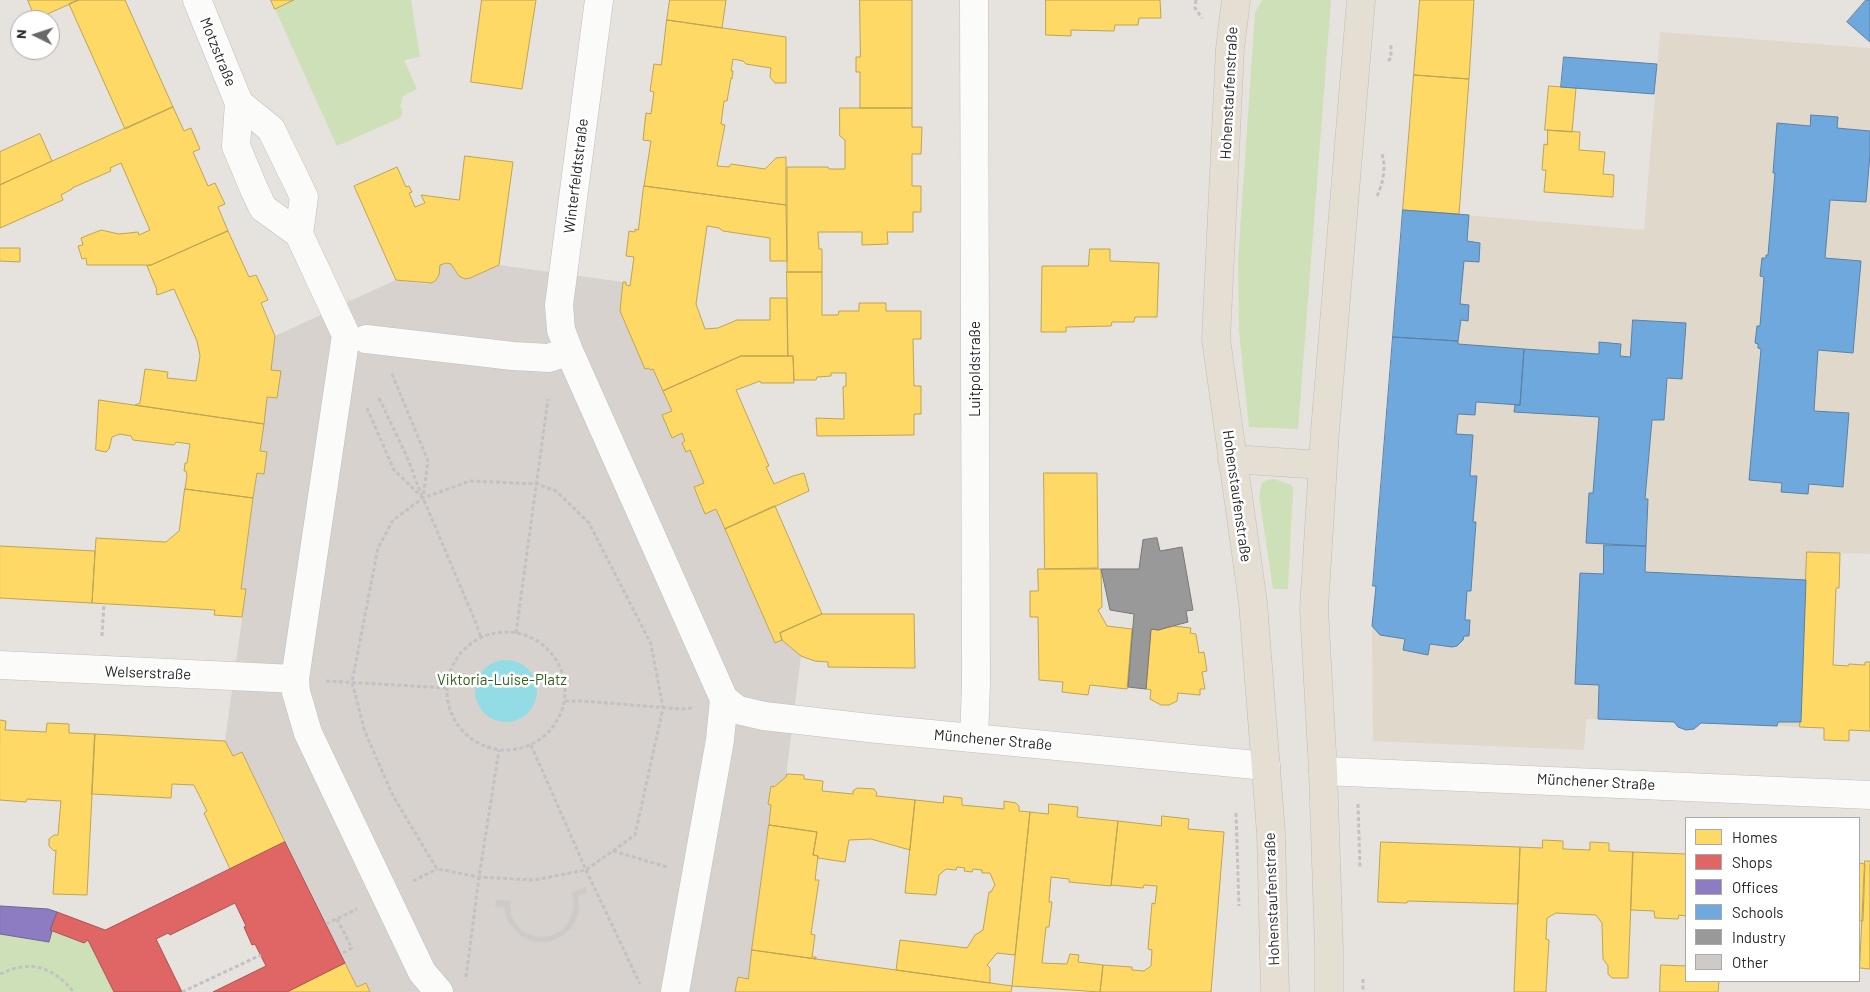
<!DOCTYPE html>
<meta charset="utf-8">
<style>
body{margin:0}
#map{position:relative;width:1870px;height:992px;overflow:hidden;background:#e6e2de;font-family:Barlow,sans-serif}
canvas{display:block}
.legend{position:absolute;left:1685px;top:817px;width:175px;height:165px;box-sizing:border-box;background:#fff;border:1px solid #a9a9a9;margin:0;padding:6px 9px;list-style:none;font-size:15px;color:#282828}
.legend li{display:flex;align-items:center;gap:10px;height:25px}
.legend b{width:25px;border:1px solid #a9a9a9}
.north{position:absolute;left:10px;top:10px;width:50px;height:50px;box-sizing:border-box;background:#fff;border:1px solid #a9a9a9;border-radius:50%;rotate:274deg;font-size:14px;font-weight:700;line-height:20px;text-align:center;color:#282828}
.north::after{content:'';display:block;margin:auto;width:18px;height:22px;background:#6a6968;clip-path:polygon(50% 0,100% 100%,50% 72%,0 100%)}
</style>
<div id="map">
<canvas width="1870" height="992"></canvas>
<ul class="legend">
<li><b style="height:14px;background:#ffd966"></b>Homes</li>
<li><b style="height:14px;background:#e06666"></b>Shops</li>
<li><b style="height:14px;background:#8e7cc3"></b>Offices</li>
<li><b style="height:14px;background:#6fa8dc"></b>Schools</li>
<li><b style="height:14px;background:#999"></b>Industry</li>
<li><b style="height:14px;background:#cdcac8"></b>Other</li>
</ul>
<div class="north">N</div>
</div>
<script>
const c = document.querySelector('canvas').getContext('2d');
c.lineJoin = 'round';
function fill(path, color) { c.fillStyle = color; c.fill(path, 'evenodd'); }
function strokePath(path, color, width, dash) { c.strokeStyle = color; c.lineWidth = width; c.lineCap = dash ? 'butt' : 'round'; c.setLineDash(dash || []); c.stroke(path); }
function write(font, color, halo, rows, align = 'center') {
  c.font = font + ' Barlow,sans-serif'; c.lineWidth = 5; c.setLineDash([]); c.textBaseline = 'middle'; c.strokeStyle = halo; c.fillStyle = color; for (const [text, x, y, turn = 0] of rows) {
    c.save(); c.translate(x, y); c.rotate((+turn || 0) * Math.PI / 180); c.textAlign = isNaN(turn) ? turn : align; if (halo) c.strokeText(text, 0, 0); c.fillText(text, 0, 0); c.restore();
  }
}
fill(new Path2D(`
 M1660 32 1870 48V554L1807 552 1800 727 1701 723 1694 729 1686 730 1678 727 1674 722 1586 719 1584 750 1373 741 1372 626 1376 587 1373 586 1403 210 1644 230Z`), '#e1d8cc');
fill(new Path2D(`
 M294 0H411L420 57 404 60 417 89 403 96 400 107 402 109V114L400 118 337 146 275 9Z
 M1262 0H1331L1298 429 1249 427 1239 331 1238 260 1255 13Z
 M1274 479 1291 485 1293 488 1288 589H1273L1259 496 1262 483 1267 480Z
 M52 931 83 943 88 940 114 992H0V934L49 942Z`), '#cee0b8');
fill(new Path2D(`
 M446 263 451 264 459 276 465 279 470 278 499 265 623 282 620 311 645 369H653L672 411 662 415 672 437 682 433 685 441 686 452 690 450 775 643 782 640 801 656 786 777 774 787H770L768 804 771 805 748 979 738 977 735 992H370L366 983 357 987 242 752 233 756 225 741 246 590 241 589 257 473H264L267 453 260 451 267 397 277 398 281 372 271 370 275 336 349 302 346 296 350 301 396 280 426 284 433 282 439 275 440 265Z`), '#d7d2ce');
fill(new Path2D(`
 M475 691a31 31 0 1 1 62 0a31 31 0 1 1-62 0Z`), '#93dce6');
const homes = new Path2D(`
 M28 0H79L36 19Z
 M79 0H125L173 107 125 129 69 4Z
 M271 0H294L275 9Z
 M482 0H536L522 89 471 82Z
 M670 0H726L722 28 667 20Z
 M860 0H912V108H860V72H856V57H860Z
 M1046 0H1160L1161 18H1139L1138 25H1115L1114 31 1071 30V36L1046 35Z
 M1420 0H1474L1469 79 1414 75Z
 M667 20 786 37V83H775L770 77 771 68 746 64 743 61 733 59 731 71H733L732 79 731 78 727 101H724L721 124 725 125 717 166 729 167 731 164 765 169 776 158 786 157V205L644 186 651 141 643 140 646 113 651 114 654 92 650 91 654 64 661 65Z
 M1414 75 1469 79 1459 214 1403 210Z
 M1549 86 1576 88 1572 132 1545 130Z
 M173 107 184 131 191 128 200 149 193 152 208 186 215 183 225 204 218 207 228 231 151 265H87L86 258 82 259 78 246 83 245 81 238 101 230 119 234 138 232 139 235 150 230 121 163 110 168 111 171 72 188V189L61 195 63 200 0 228V185Z
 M840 108H912V127H922L921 154H912V186H921V212H913V232H887L888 244 862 245V232H818L819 249H822V272H787V167H828L829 169H845V140L840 136Z
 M1548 130 1580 132 1579 150 1605 152 1603 174 1614 175 1613 197 1544 192 1546 170H1542L1544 144 1547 145Z
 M40 134 52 161 0 185V152Z
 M465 156 513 162 499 265 470 278 465 279 459 276 451 264 446 263 440 265 439 275 435 281 431 283 396 280 354 186 397 167 406 187 409 186 412 192 409 193 415 207 425 203 421 195 459 200Z
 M644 186 786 205 787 261H770V238L723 231 719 228 707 226 696 304 705 329 718 328 737 320H770V298H787L788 356H741L663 391 653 369 650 370 649 368 645 369 620 311 623 282H626V285L630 286 634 257 626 256 629 231 635 232V229L638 230Z
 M228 231 249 277 256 275 268 300 261 303 275 336 271 370 281 371 277 398 267 397 264 424 135 405 140 403 145 369 168 372 167 378 196 381 200 356 197 341 174 289 157 295 156 291 157 290 147 266 151 265Z
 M0 248H20V262L0 261Z
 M1090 249H1110V261L1159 263 1157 317H1135L1134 322H1112L1111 326 1066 327V332H1041L1042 266H1088Z
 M787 272H822V315H838L839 311H859V303H886V311H921V339H913L914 386H921V414H914V435L817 436 816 418 844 419 843 387 846 386V373H831V376L817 377 816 380H794L793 356H788Z
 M741 356H793L794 383H761L760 381 736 390 769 466 766 467 774 484 793 476 804 473 809 491 725 529 716 509 705 514 694 487 704 483 690 450 686 452 682 443 685 441 682 433 672 438 662 415 672 411 663 391Z
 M99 400 264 424 260 451 267 452 264 474 257 473 253 498 185 489 187 475 186 471H184L185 463H187L190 444 176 442 174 445 133 440 131 436 120 434 112 437 109 449 106 452 96 450Z
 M1044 473H1097L1098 568 1045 569Z
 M185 489 253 498 241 589H246L242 617 214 615 215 610 92 603 96 538 166 542 179 531Z
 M775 506 822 614 780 633 782 640 775 643 725 529Z
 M0 546 95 551 92 603 0 598Z
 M1807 552 1840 553 1839 588H1836L1833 665 1848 666 1849 664 1865 665V662H1870V731L1849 730V741L1824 740V728L1800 727Z
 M1038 569H1101L1102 607 1098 610 1107 626 1132 629 1127 689 1090 685 1088 695 1062 692 1063 682 1039 680 1038 617H1030V591H1038Z
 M822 614H914L915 668 828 667V662L815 661 801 656 782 640 780 633Z
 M1173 626 1191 628 1190 633 1196 634 1199 653 1204 652 1207 671 1202 672 1205 689H1200V695L1178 693 1177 701 1169 705H1161L1150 699 1151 690 1146 689 1151 629 1158 630Z
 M0 720 6 721 5 730 46 732 47 723 69 724V733L95 734 87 895 53 894 56 850 54 851 49 846V839L54 835H58L61 801 27 799 26 802 0 800Z
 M95 734 225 741 233 756 242 752 285 842 230 869 204 813 207 811 194 785 172 784 171 798 92 794Z
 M787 774 804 775V779L823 781 822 791 853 794V791L857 788 874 789 877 793 876 796 915 800 910 850 871 839 849 840 845 862 818 858V856L813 855 817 832 769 825 771 805 768 804 771 786 774 787 786 777Z
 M944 796 962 798V805L1004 809V801L1016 803 1019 806V811L1030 812 1015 955 997 953 987 965 990 968V983L896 970 900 940 967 948 975 935 983 930 989 892H991L995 885 990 873H982V870L973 869 972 872 964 871 965 868 957 867 956 870 946 869 939 875 936 895 905 893 915 800 943 803Z
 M1049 804 1078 807 1077 817 1118 821 1111 886 1069 882V879L1051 877 1049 902H1052L1049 927H1046L1042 963 1067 964 1070 954 1079 955 1078 962 1103 965 1100 992 1012 986 1030 812 1048 814Z
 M1162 816 1189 819 1188 829 1224 832 1211 992H1100L1103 965 1132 967V970L1144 971 1151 966 1152 950 1148 949 1152 903 1155 904 1157 886 1144 885 1143 888 1111 885 1118 821 1161 826Z
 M769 825 817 832 813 855 818 856 815 880H819L811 934 815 935 812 957H816V959L752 950Z
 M1543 840 1563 841V849L1590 850V842L1609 843V851L1633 852 1628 978H1612L1608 974V966L1603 959 1602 923 1596 915 1556 913 1547 918 1546 939 1549 940 1546 992H1514L1520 847 1542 848Z
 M1381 842 1520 847 1518 904 1408 901 1407 903 1378 902Z
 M1633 852 1686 854V916L1679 915 1678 919 1655 918 1654 911 1631 910Z
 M1865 861H1870V969L1860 968Z
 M1859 863 1865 864 1863 921H1859Z
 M752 950 816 959 1012 986 1011 992H735L738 977 748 979Z
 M345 963 357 987 366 983 370 992H287Z
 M1661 965 1686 966V981H1719L1718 992H1660Z`);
fill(homes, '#ffd966');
strokePath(homes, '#bea453', 1);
const shops = new Path2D(`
 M285 842 345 963 287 992H213L266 966 255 944 252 945 244 927 246 926 235 903 170 935 168 933 156 939 182 992H114L88 940 84 943 50 930 57 912 105 930Z`);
fill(shops, '#e06666');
strokePath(shops, '#a95353', 1);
const offices = new Path2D(`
 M0 906 48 909 57 912 50 930 52 931 49 942 0 934Z`);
fill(offices, '#8e7cc3');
strokePath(offices, '#6f6394', 1);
const schools = new Path2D(`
 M1866 0H1870V42L1847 22Z
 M1564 57 1657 64 1654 94 1561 87Z
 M1811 115 1838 117 1837 128 1870 131V154L1866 202 1830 200 1825 258 1861 261 1853 353 1818 350 1814 411 1849 413 1843 487 1809 484 1808 494 1781 492 1782 483 1749 480 1761 349 1758 348V344L1755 343 1757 326H1760L1764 277 1760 276 1762 258H1766V255H1768L1775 173H1773L1777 123 1810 126Z
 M1403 210 1469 215 1467 241 1480 243 1479 262 1464 261 1460 304 1469 305 1468 321 1461 320 1458 341 1393 337Z
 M1633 320 1686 323 1682 379 1667 378 1664 420H1652L1645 499H1648L1646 546 1586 543 1589 493H1593L1599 417 1514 412 1515 405H1520L1524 349 1599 354V342L1621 344 1620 356 1630 357Z
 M1393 337 1458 341V344L1524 349 1520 405 1476 402 1475 415 1458 414 1456 434 1473 435 1470 476H1477L1473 522H1476L1471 591H1467L1465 620H1470L1469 636H1464L1463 640 1457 646 1452 647 1430 644 1428 655 1403 650 1405 639 1380 635 1372 626 1376 586H1373Z
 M1604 545 1646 546 1645 572 1806 580 1801 722H1778L1777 726 1701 723 1694 729 1686 730 1678 727 1674 722 1598 719 1599 685 1575 684 1580 573 1603 574Z`);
fill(schools, '#6fa8dc');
strokePath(schools, '#5a82a6', 1);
const industry = new Path2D(`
 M1157 538 1160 551 1182 547 1193 610 1186 611 1188 622 1158 630 1151 629 1146 689 1128 687 1134 614 1110 610 1101 569H1139L1143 540Z`);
fill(industry, '#999');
strokePath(industry, '#777', 1);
const building = new Path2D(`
 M585 888 587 893 578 896 579 912 573 926 562 936 549 942H535L521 936 508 922 504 907 495 906 496 900 510 901 511 916 519 928 523 932 537 937 550 936 563 930 571 918 574 904 572 893Z`);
fill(building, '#cdcac8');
strokePath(building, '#d1ceca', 1);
const minor = new Path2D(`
 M197 0 239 103 236 146 254 189 263 208 299 234 346 335 295 679 296 692 308 733 422 972 439 992
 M599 0 559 305 561 330 569 351 724 699 720 740 675 992
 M239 103 271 129 292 172 304 197 299 234
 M366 339 513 356 549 358 569 351
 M0 665 295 679
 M724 699 738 710 764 716 878 729 1266 766
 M974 738 976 685 974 0
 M1323 771 1870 795`);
const major = new Path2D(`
 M1236 0 1230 49 1216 339 1253 603 1271 833 1275 992
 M1232 459 1322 465
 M1329 992V950L1323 771 1314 609 1325 431 1361 0`);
strokePath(minor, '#c0bfbf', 29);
strokePath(major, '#bfbdbc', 29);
strokePath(new Path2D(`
 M1196 0 1195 8 1202 18
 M1388 61 1391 58V44
 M1377 196C1383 184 1387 165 1381 152
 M392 374 428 461 423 498
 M379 398 407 457 422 496
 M367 408 394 470 423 498 475 621 481 638
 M470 481 537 484 556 491 589 523 651 644 663 708 635 835 586 870 534 880 479 877 437 869 393 796 365 732 352 682 378 548 393 520 423 498Z
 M447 691a59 59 0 1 1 118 0a59 59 0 1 1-118 0Z
 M516 633 548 399
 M102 636 104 604
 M326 681 447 688
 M565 701H583L681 709 692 708
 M531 745 586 870 640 984
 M1358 804 1360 868
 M1236 813 1239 906
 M613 851 667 867
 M413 881 437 869
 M337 919 352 948 341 954
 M326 924 357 909
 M0 974C32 959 52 967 74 992
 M466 977 479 877 499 750
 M1363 979V992
 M182 992 261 955`), '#c3c2c2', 3, [4, 2.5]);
strokePath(minor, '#fbfbfa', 28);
strokePath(major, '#e5ded3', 28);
write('15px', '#282828', '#fff', [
 ["Motzstraße",218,52,68],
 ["Hohenstaufenstraße",1229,93,-87],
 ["Winterfeldtstraße",576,176,-83],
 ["Luitpoldstraße",975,369,-90],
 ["Hohenstaufenstraße",1237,496,82],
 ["Welserstraße",148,673,2],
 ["Münchener Straße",993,740,5],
 ["Münchener Straße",1596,782,3],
 ["Hohenstaufenstraße",1272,899,-92]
]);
write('15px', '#34611c', '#fff', [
 ["Viktoria-Luise-Platz",502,680]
]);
</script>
